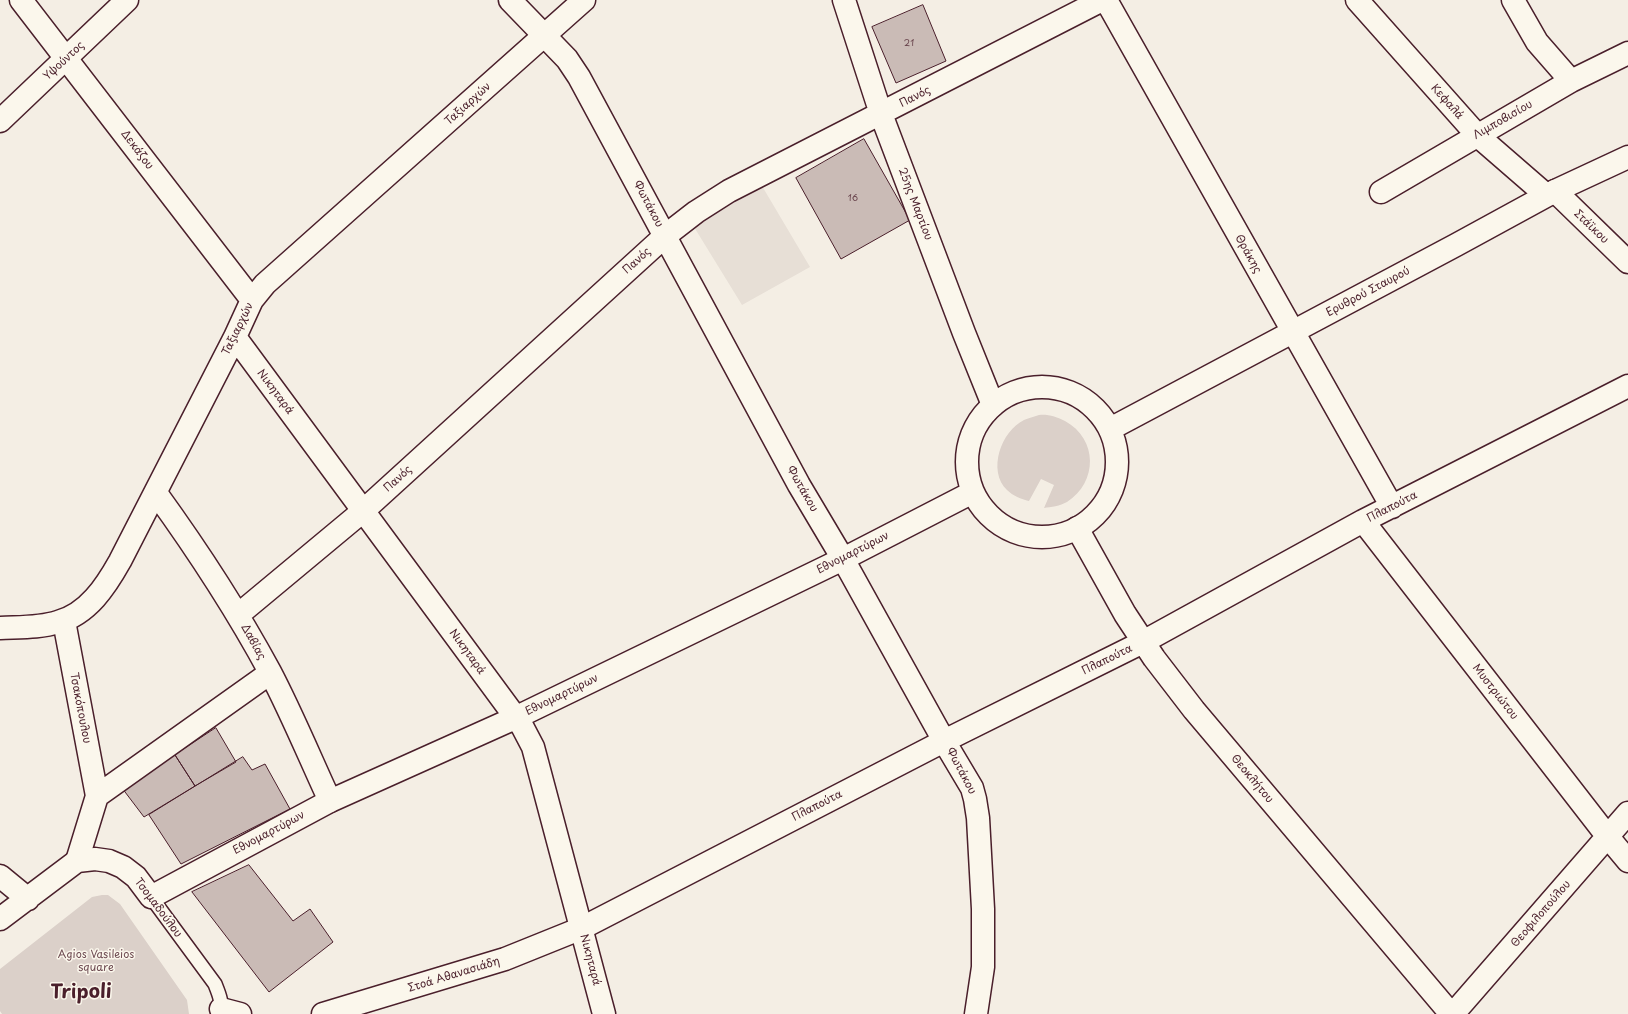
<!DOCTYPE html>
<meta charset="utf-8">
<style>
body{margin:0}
canvas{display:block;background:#f4eee4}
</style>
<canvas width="1628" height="1014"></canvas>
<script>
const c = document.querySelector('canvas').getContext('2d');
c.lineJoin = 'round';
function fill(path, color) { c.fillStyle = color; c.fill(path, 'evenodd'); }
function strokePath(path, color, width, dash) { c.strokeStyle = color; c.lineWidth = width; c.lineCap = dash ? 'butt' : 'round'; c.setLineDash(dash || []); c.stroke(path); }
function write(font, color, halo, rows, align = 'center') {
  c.font = font + ' "Playpen Sans",sans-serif'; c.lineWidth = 3; c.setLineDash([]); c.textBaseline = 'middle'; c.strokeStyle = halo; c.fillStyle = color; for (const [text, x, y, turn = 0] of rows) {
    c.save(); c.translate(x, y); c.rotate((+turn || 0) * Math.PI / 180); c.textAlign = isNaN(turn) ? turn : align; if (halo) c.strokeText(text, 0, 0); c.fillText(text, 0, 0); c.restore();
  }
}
fill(new Path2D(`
 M762 186 810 267 742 305 694 227Z`), '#e7dfd6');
fill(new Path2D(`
 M1039 415C1048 414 1057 417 1065 421 1098 439 1098 482 1067 502 1060 506 1051 507 1044 508L1054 485 1041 479 1029 501C1021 499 1013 496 1007 490 987 471 1001 431 1024 420 1028 418 1034 417 1039 415Z
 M102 895H108L120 904 187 1000 189 1014H2L0 1011V969L92 897Z`), '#dbd0c9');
const building = new Path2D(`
 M923 5 946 61 896 83 872 27Z
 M864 139 910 220 841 259 796 178Z
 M216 728 236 762 195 786 175 755Z
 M175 755 195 786 144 817 122 788Z
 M243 757 252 770 265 764 290 809 181 864 149 815Z
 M249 865 293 921 310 909 333 942 269 992 192 892Z`);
fill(building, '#cabbb6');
strokePath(building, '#4a1f2b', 1);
const lane = new Path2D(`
 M151 897 215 984C219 994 223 1003 220 1014`);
const street = new Path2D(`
 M510 0 567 59 579 77 799 485 843 559 944 741 972 788 975 799 978 818 983 909V967L976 1014
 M844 0 881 114 964 333 993 405
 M1106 0 1392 507
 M1357 0 1478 136 1546 195
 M1513 0 1537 42 1571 81
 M0 121 127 0
 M1555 191 1628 262
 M1381 192 1571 81 1628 53
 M156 493C198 551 236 609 270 672 292 714 310 758 330 801
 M1363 521 1608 837 1628 861
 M1077 528 1125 614 1154 658 1194 710 1451 1014
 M238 615 363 511 665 236 696 212 729 191 1102 0
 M64 621 97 796
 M77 861 97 796 270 673
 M221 1009 240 1014
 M323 1014 505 959 582 928 944 741 1143 642 1363 521 1628 386
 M1453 1014 1628 813`);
const secondary = new Path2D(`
 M21 0 252 300
 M235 337 522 726 533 747 604 1014
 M967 462a75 75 0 1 1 150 0a75 75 0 1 1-150 0Z
 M1110 429 1456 245 1555 191 1628 157
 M0 628C19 627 40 628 58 622 88 614 106 586 120 561L235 337 252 300 265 284 584 0
 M0 876 28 899
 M0 919 77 861 95 859 109 861 123 867 136 877 151 897 330 801 515 718 843 559 973 492`);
strokePath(lane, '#4a1f2b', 16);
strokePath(street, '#4a1f2b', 25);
strokePath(secondary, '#4a1f2b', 25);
strokePath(lane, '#fbf7ec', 13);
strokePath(street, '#fbf7ec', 22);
strokePath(secondary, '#fbf7ec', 22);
write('9px', '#6a464e', null, [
 ["21",909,44],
 ["16",853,199]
]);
write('11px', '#4a1f2b', '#fbf7ec', [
 ["Υψούντος",64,61,-43],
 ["Πανός",915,97,-27],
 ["Κεφαλά",1447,102,48],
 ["Ταξιαρχών",468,104,-42],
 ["Λιμποβισίου",1503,120,-30],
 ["Δεκάζου",137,150,53],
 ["Φωτάκου",648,204,62],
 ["25ης Μαρτίου",915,204,69],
 ["Στάϊκου",1591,227,44],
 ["Θράκης",1248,254,61],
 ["Πανός",637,261,-42],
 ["Ερυθρού Σταυρού",1368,292,-28],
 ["Ταξιαρχών",238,329,-64],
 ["Νικηταρά",275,392,53],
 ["Πανός",398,479,-42],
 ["Φωτάκου",802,489,60],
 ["Πλαπούτα",1392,507,-27],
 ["Εθνομαρτύρων",853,553,-27],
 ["Δαβίας",253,642,61],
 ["Νικηταρά",467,652,54],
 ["Πλαπούτα",1107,660,-26],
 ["Μυστριώτου",1495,692,52],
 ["Εθνομαρτύρων",562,695,-26],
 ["Τσακόπουλου",80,708,79],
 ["Φωτάκου",961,771,62],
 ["Θεοκλήτου",1252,779,50],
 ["Πλαπούτα",817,806,-27],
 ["Εθνομαρτύρων",269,833,-28],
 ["Τσομαδούλου",158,908,53],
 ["Θεοφιλοπούλου",1541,914,-49],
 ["Νικηταρά",590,960,75],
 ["Στοά Αθανασιάδη",454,975,-17]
]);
write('11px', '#6e4b52', '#fbf7ec', [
 ["Agios Vasileios",96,955],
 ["square",96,968]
]);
write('bold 19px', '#4a1f2b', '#fbf7ec', [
 ["Tripoli",81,993]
]);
</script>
